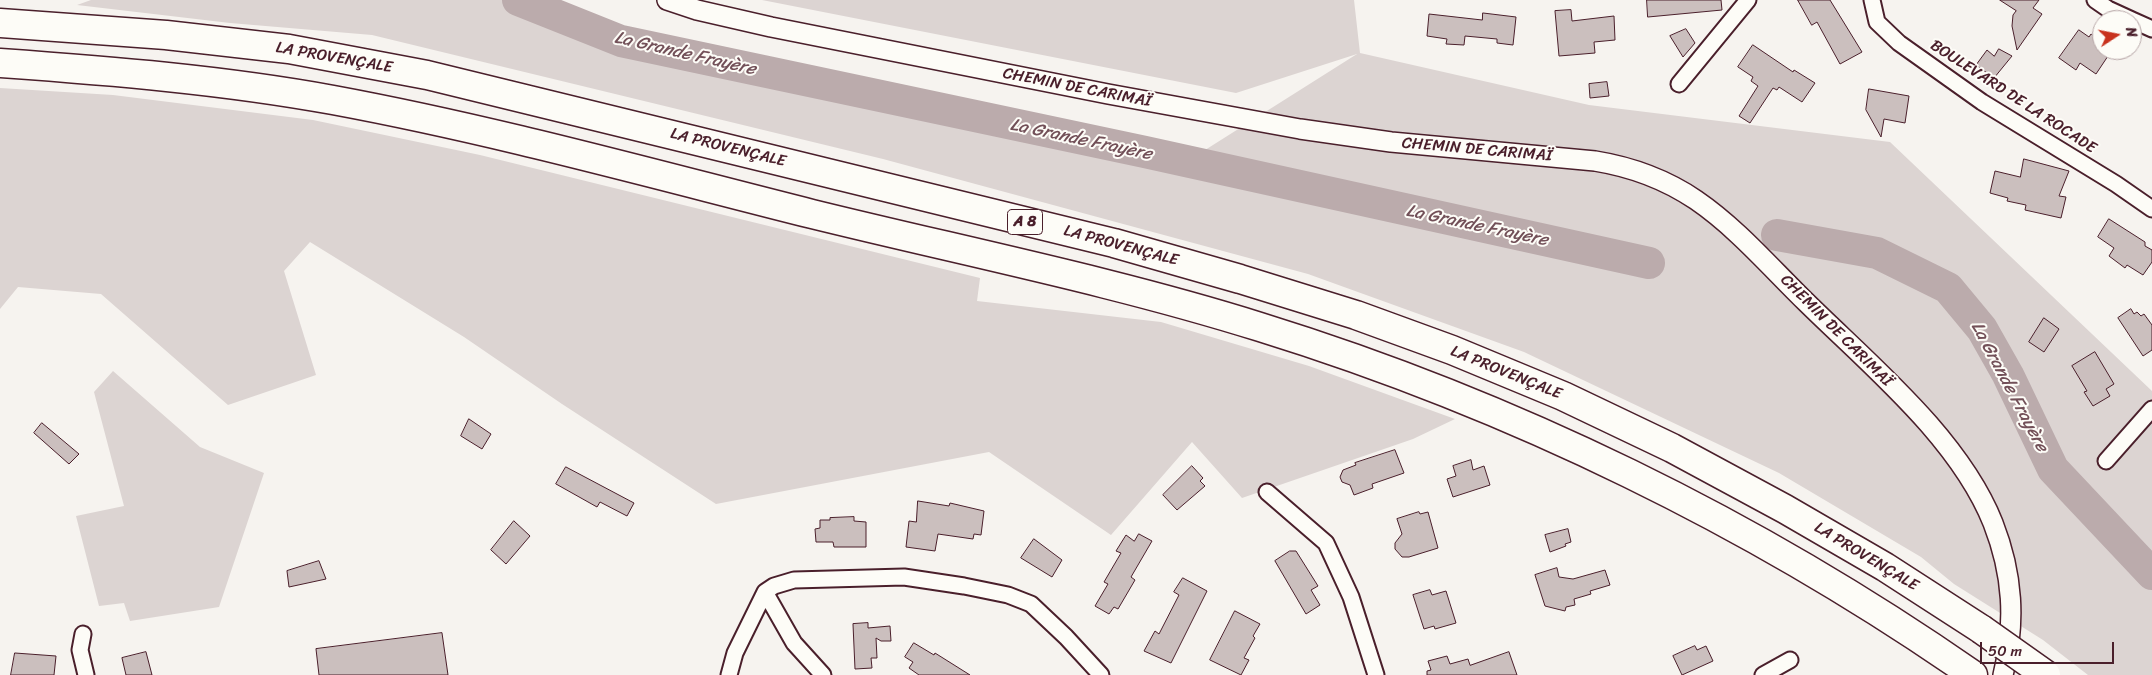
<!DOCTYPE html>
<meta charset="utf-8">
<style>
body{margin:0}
#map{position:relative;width:2152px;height:675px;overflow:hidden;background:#f6f3ef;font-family:Sriracha,sans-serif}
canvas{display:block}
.north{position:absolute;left:2092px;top:10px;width:50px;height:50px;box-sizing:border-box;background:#fdfcf7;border:1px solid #b5a4a5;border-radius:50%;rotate:79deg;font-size:14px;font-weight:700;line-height:20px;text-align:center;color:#4a1f2b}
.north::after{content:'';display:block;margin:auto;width:18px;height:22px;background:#c8321e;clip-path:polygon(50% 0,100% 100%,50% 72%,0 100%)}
.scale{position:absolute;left:1980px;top:642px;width:134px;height:22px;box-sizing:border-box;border:2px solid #4a1f2b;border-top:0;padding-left:6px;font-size:15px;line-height:18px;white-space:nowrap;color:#4a1f2b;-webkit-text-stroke:4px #fdfcf7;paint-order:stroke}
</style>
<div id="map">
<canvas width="2152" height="675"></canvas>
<div class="north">N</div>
<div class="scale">50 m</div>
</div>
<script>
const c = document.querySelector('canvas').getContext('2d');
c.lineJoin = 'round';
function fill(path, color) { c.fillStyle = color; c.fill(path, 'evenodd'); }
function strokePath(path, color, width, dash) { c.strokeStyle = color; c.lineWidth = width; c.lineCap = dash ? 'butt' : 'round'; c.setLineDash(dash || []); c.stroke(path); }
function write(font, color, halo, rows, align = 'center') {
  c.font = font + ' Sriracha,sans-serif'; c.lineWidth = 4; c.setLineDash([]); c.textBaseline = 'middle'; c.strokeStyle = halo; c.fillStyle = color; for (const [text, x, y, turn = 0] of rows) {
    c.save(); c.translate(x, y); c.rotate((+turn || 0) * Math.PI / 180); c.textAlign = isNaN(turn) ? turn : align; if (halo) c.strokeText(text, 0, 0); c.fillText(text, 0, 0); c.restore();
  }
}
fill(new Path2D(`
 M91 0H502L656 60 1175 169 1357 54 1236 93 762 0H1354L1360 53 1589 105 1890 142 2152 391V675H2088L2043 640 1954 584 1921 557 1779 473 1524 352 1308 274 883 159 372 35 230 23 77 5Z
 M0 88 113 95 313 120 480 155 980 278 977 301 1161 322 1309 366 1455 419 1413 439 1242 498 1192 442 1111 535 989 452 716 504 562 404 464 337 310 242 284 271 316 375 228 405 101 294 18 287 0 309Z
 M113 371 200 447 264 473 219 607 130 621 124 603 99 606 76 516 124 506 94 392Z`), '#dcd4d2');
strokePath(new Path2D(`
 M518 0 621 41 1145 152 1649 263
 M1777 235 1877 253 1948 288 1982 329 2008 375 2053 469 2152 574`), '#bbabac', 32);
const building = new Path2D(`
 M1647 0H1721L1722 10 1648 17Z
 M1798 0H1830L1862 52 1840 64 1817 22 1812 25Z
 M2000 0H2039L2033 8 2042 14 2017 50 2012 26 2013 15 2016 11Z
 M1571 10 1572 21 1614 16 1615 40 1594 42 1595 53 1559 56 1555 11Z
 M1483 13 1516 17 1513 45 1497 43V39L1465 36 1464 45 1446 44 1447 39 1427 36 1429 14 1482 20Z
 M1686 29 1695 43 1683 57 1670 36Z
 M2079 30 2089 37 2091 34 2102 42V50H2112L2096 74 2080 63 2076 70 2059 58Z
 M1753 45 1793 72 1794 70 1815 83 1802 102 1779 87 1777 90 1773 88 1750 123 1739 116 1758 86 1751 81 1753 77 1738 67Z
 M1999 49 2012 56 1994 78 1976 65 1987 50 1994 56Z
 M1607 82 1609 96 1590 98 1589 84Z
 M1869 89 1909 96 1905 123 1884 119 1881 137 1866 110Z
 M2024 159 2069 171 2059 196 2066 197 2061 218 2025 210 2026 205 2007 201 2008 198 1990 193 1995 171 2020 177Z
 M2109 219 2145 242V246L2152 250V262L2143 275 2127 265 2125 268 2109 256 2114 248 2098 237Z
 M2131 309 2134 314 2137 312 2141 316 2144 314 2152 325V350L2143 356 2118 318Z
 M2044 318 2059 329 2044 352 2029 342Z
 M2095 352 2114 384 2106 389 2110 396 2093 406 2084 392 2087 391 2072 366Z
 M469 419 491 434 482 449 461 436Z
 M42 423 79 454 69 464 34 433Z
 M1395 450 1404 473 1372 484 1373 488 1354 495 1350 485 1342 482 1340 477 1343 470 1356 465 1355 463Z
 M1471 460 1473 470 1484 466 1490 485 1453 497 1447 479 1456 476 1453 466Z
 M1192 466 1203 478 1200 481 1205 486 1177 510 1163 495Z
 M566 467 634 503 627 516 600 502 597 507 556 484Z
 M918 501 949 506 950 503 984 511 981 535 974 534 973 539 938 534 935 551 906 547 909 521 916 522Z
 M1419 512 1420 514 1428 512 1438 548 1409 557H1402L1395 549V543L1402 534 1397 519Z
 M854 517V521L866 522V547H834L833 542H816L815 529 820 528V520H830V518Z
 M514 521 530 536 506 564 491 550Z
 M1568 529 1571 542 1565 544 1566 546 1550 552 1545 535Z
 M1139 534 1152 541 1131 577 1135 580 1118 609 1114 607 1109 614 1095 606 1108 584 1104 582 1121 553 1116 551 1126 535 1134 541Z
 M1034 539 1062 560 1052 577 1021 558Z
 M1290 551H1296L1318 586 1311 590 1320 605 1306 614 1275 561Z
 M319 561 326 579 289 587 287 571Z
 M1557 568 1559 577 1573 579 1605 570 1610 585 1590 591 1591 594 1574 599 1575 605 1566 607 1565 611 1545 606 1535 575Z
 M1183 578 1207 591 1171 663 1144 651 1155 631 1159 634 1179 595 1174 592Z
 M1430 590 1432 595 1446 591 1456 623 1435 629 1434 626 1424 629 1413 595Z
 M1235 611 1260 624 1253 636 1255 638 1244 658 1249 660 1241 675 1210 660Z
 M868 623V628L890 626 891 641H881L876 638 877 658H871L872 668 855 669 853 624Z
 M442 633 448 675H319L316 649Z
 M914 643 934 655 935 653 970 675H919L909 668 913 662 905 657Z
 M1695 646 1697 650 1706 646 1713 661 1682 675 1673 656Z
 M146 652 152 675H126L122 658Z
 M1509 652 1517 675H1427V671L1431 670 1428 661 1447 656 1450 664 1468 659 1470 665Z
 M15 653 56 656 54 675H11Z`);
fill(building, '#cbbfbe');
strokePath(building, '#4a1f2b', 1);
const minor = new Path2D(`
 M1872 0 1877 22 1899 43 1982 102 2116 184 2152 209
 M2095 0 2108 9 2132 20
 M2132 20 2152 29
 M1679 84 1748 0
 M2106 461 2152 409
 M1267 492 1326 543 1351 597 1376 675
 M765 592 794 643 823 675
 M83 634 80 650 86 675
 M729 675 735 653 765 592 774 586 794 580 904 577 964 586 1008 595 1031 604 1066 637 1101 675
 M1763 675 1790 660`);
const tertiary = new Path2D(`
 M667 0 697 10 771 27 1108 94 1300 129 1391 142 1595 161C1632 167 1665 179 1696 200 1737 228 1771 268 1807 303 1871 366 1959 438 1993 523 2013 574 2016 622 2003 675`);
const motorway = new Path2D(`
 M0 23 166 35 289 49 427 75 1114 243 1240 279 1356 315 1452 350 1563 396 1672 448 1785 509 1885 567 1981 629
 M0 63C112 71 223 80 333 100 495 130 653 174 812 214 962 251 1113 281 1260 327 1512 405 1756 524 1973 675`);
strokePath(minor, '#4a1f2b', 19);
strokePath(tertiary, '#4a1f2b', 22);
strokePath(motorway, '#4a1f2b', 31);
strokePath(minor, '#fdfcf7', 15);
strokePath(tertiary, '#fdfcf7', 19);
strokePath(motorway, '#fdfcf7', 28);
const motorwayBridge = new Path2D(`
 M1981 629 2046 675`);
strokePath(motorwayBridge, '#4a1f2b', 31, []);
strokePath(motorwayBridge, '#fdfcf7', 28);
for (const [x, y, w] of [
 [1025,222,35]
]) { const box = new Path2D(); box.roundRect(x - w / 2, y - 12.5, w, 25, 4); c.fillStyle = '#fdfcf7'; c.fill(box); strokePath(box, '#4a1f2b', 1); }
write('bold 15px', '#4a1f2b', null, [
 ["A 8",1025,222]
]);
write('16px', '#4a1f2b', '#fdfcf7', [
 ["LA PROVENÇALE",334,58,10],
 ["CHEMIN DE CARIMAÏ",1077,88,11],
 ["BOULEVARD DE LA ROCADE",2013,97,33],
 ["LA PROVENÇALE",728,148,14],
 ["CHEMIN DE CARIMAÏ",1477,150,5],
 ["LA PROVENÇALE",1121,246,15],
 ["CHEMIN DE CARIMAÏ",1836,331,45],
 ["LA PROVENÇALE",1506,373,22],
 ["LA PROVENÇALE",1866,557,31]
]);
write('italic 18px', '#725058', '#fdfcf7', [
 ["La Grande Frayère",685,54,13],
 ["La Grande Frayère",1081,140,12],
 ["La Grande Frayère",1477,226,12],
 ["La Grande Frayère",2009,387,62]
]);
</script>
